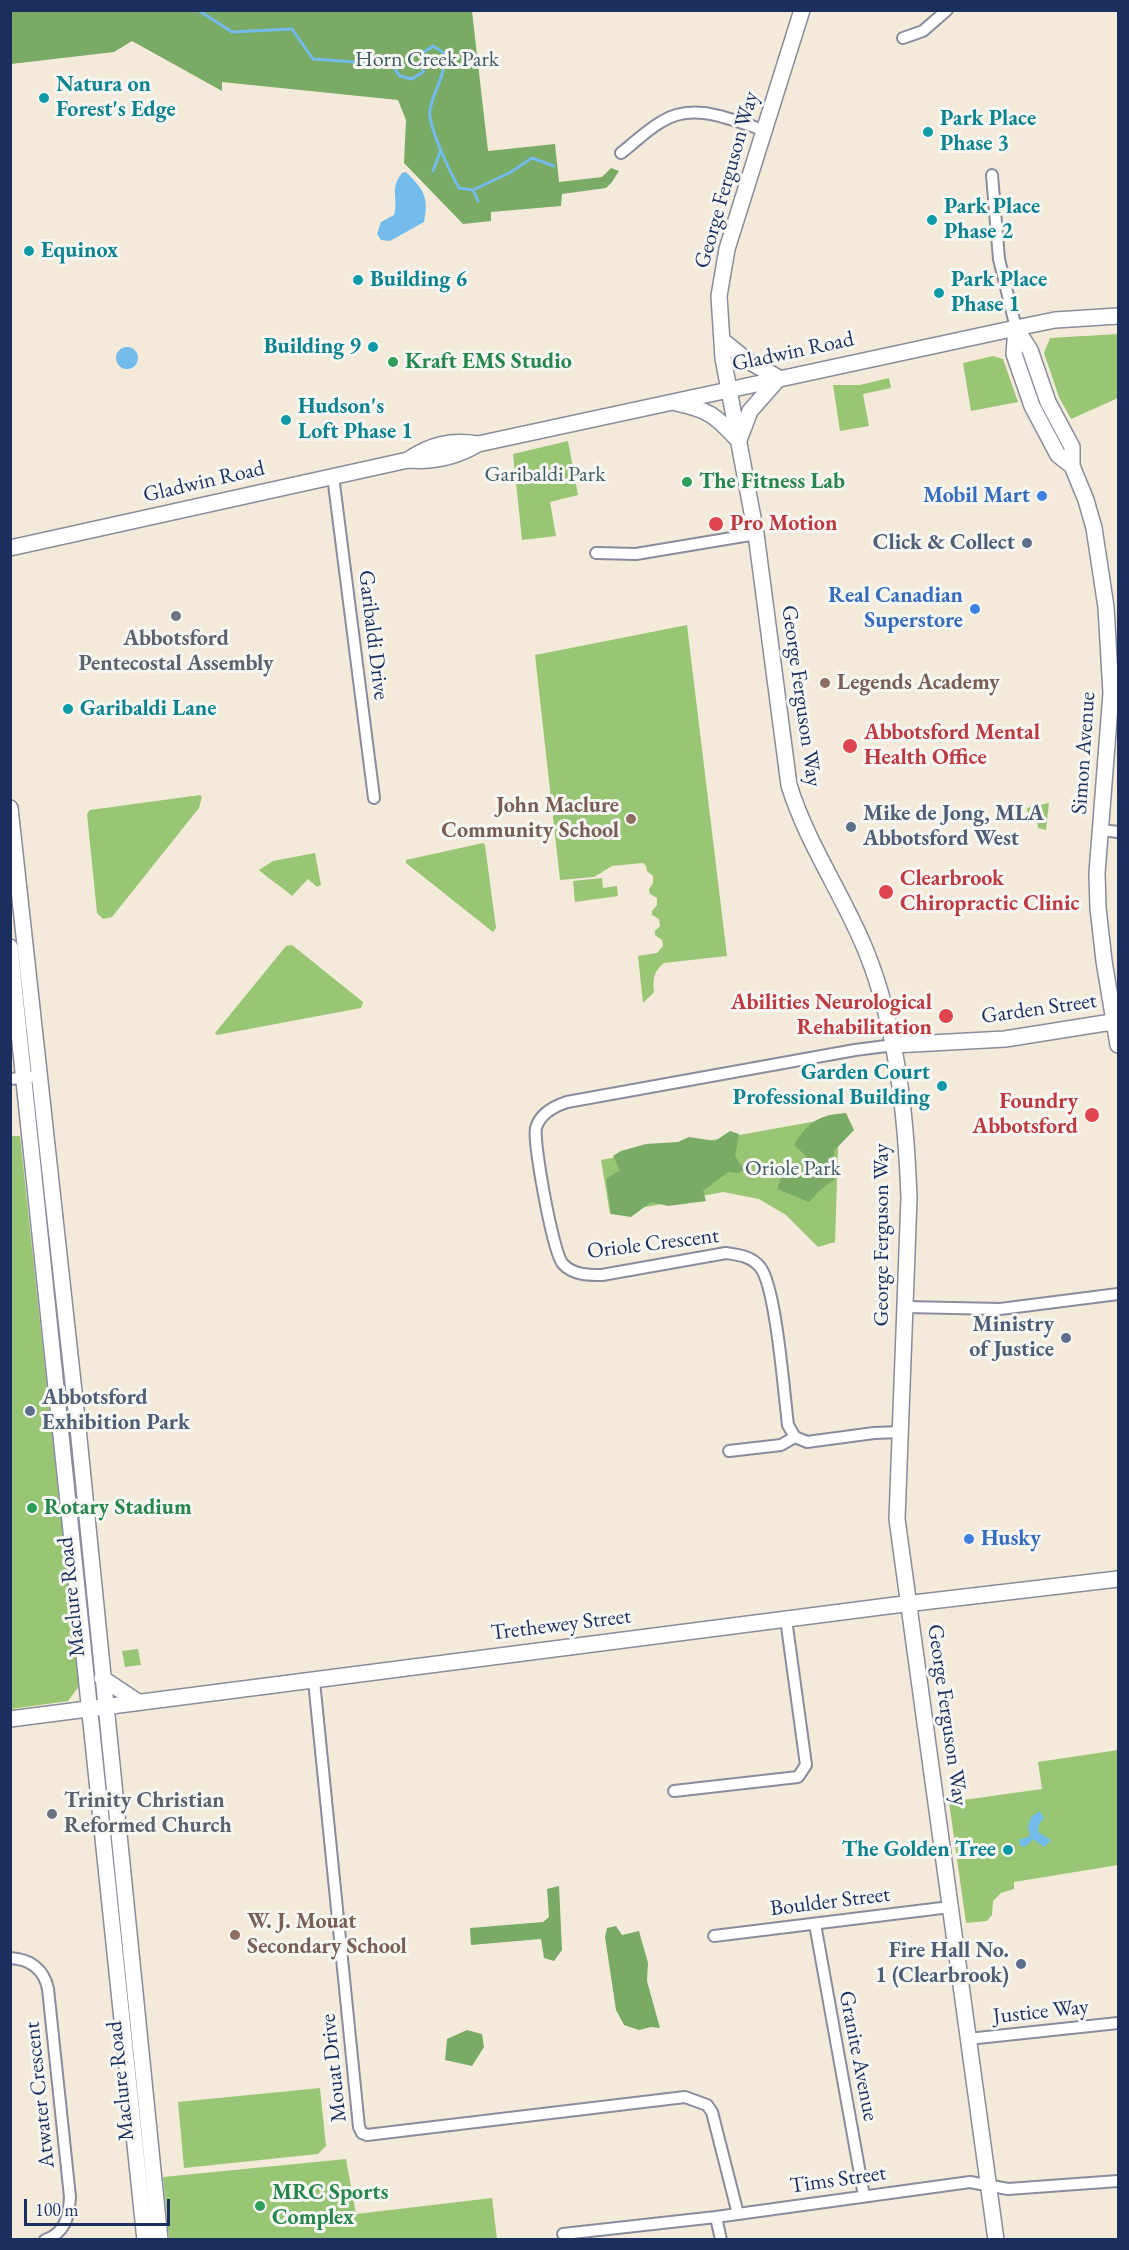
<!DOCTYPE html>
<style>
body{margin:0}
#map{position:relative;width:1129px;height:2250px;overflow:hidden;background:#f4eada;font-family:"EB Garamond",serif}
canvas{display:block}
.frame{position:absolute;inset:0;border:12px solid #1b2f5e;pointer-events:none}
.scale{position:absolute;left:24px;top:2199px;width:146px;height:27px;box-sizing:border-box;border:3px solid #1b2f5e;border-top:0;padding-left:8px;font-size:18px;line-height:21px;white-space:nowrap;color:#1b2f5e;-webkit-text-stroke:4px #f6f6f2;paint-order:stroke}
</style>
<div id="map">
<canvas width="1129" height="2250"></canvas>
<div class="frame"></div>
<div class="scale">100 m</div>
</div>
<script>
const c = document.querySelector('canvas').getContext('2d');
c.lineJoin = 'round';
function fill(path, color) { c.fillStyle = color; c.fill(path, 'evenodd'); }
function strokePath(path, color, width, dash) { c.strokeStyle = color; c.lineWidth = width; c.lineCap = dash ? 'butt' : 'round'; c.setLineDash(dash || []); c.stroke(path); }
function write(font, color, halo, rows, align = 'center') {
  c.font = font + ' "EB Garamond",serif'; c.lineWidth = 6; c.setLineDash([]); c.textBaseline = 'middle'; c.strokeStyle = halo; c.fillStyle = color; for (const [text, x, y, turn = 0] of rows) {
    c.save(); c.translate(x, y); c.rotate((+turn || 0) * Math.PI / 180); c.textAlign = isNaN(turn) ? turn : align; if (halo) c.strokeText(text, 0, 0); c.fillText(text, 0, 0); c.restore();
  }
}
fill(new Path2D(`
 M1118 334V398L1071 419 1059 397 1044 353 1050 338Z
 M993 356 1003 359 1018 402 971 411 963 363Z
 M889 378 891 388 863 394 869 426 840 431 833 385H860Z
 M568 441 578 495 550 502 556 536 522 540 513 454Z
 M687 625 727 956 664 963C653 972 653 979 654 992L643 1003 638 956 657 953 663 946 662 940 655 935V931L660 926 659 919 652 915V911L657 905V898L650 894 649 889 653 883V876L647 871 646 866 643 863 612 866 594 877 560 880 535 655Z
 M200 795 202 797 199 808 112 917 103 919 97 913 87 814 90 810Z
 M1049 803 1046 830 1038 828 1037 820 1028 818 1027 808Z
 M483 843 485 845 496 928 493 932 406 863V860Z
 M315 853 321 885 317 887 308 879 292 896C281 886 270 880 259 870L273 861Z
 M602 878 603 888 617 886 618 896 575 902 573 881Z
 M292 945 363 1002 361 1008 217 1035 215 1033 286 946Z
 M839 1117 835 1242 818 1247 786 1215 759 1199 723 1192 610 1214 601 1160Z
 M11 1136H20L79 1686 68 1701 11 1709Z
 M138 1649 141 1665 125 1667 122 1651Z
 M1118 1750V1865L1014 1882V1889L1001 1893 993 1901 992 1915 987 1921 966 1923 949 1802 1042 1789 1038 1762Z
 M320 2088 326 2146 318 2154 184 2168 178 2102Z
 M346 2159 356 2214 492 2198 497 2239H169L163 2177Z`), '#99c674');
fill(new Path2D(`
 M10 11H472L488 151 555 144 559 182 602 177 611 168 619 171 612 182 606 188 562 194 561 206 491 212V221L463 224 404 163 406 120 398 100 222 82V91L132 41 114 52 11 64Z
 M846 1113 854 1130 834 1151 835 1179 819 1191 809 1202 777 1189 784 1169 802 1172 806 1156 794 1145C808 1122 818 1115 846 1113Z
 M730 1131 739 1134 735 1156 744 1170 738 1173 728 1172 703 1191 706 1201 668 1206 651 1202 631 1217 611 1214 606 1179 620 1170 613 1156 621 1151 646 1144 678 1142 689 1137 715 1141Z
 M559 1886 562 1950 554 1961 544 1958 541 1939 471 1945 470 1928 543 1922 549 1917 547 1889Z
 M616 1926 622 1935 639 1931 648 1963 647 1981 660 2028 651 2027 639 2030 624 2025 616 2010 605 1937 607 1928Z
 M467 2030 482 2034 484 2047 472 2066 445 2060 447 2039Z`), '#7aab66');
fill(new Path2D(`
 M406 172C424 190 429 197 424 222L390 241 381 240 377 234 381 222 394 215C399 198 389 189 402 173Z
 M116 358a11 11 0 1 1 22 0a11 11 0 1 1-22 0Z
 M1039 1811 1044 1818 1039 1824 1038 1832 1051 1840 1044 1847 1033 1839 1028 1845 1023 1847 1020 1845 1019 1840 1030 1836 1028 1827 1031 1817Z`), '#72bbea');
strokePath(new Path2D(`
 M198 10 232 32 292 29 313 59 368 63 387 59 400 76 412 79 423 72V53L433 46 444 53C446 78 434 87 430 110 427 124 451 174 459 188L473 190 511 172 532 158 554 166
 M433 171 441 150
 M473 190 478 201`), '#72bbea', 3);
const street = new Path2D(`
 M903 38 923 31 947 10
 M621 153C634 143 647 130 661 122 693 101 731 120 764 130
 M992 175 999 259 1016 328
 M333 476 374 798
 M596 553 636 554 756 534
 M1101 830 1118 832
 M10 1079 30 1077
 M905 1307 1000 1309 1118 1294
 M795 1437 788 1425C784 1394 776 1286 760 1267 751 1256 739 1255 726 1253L602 1275C588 1275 573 1275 563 1264 553 1254 533 1142 536 1128 540 1113 555 1106 567 1102L855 1050 894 1045
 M729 1451 781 1445 795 1437 807 1442 874 1433 901 1432
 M314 1681 359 2127 362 2133 367 2135 685 2097 707 2105 712 2112 738 2214
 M674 1791 798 1777 806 1765 786 1619
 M815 1924 864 2196
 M714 1936 950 1907
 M10 1958C30 1959 44 1969 48 1989L70 2197C69 2217 65 2233 45 2240
 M968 2039 1118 2023
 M716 2217 721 2240
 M563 2234 716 2217 970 2182 1008 2189 1118 2181`);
const secondary = new Path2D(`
 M802 10 727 249 719 296 723 358 756 534 789 785C807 844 843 894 866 951 897 1028 906 1115 909 1198L897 1519 996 2240
 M1016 328 1030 350 1048 402 1072 447V466L1086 500 1094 528 1106 607 1111 693 1097 873 1098 908 1104 961 1118 1045
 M1016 328 1014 354 1032 406 1058 455 1072 466
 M722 340 748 361 779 378
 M676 403C709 410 715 415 738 440
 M739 440 750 411 779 378
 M408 460C431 444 451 440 478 444
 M10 548 408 460C433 462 456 457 478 444L1016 328 1055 320 1118 316
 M10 808 78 1428 160 2240
 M10 947 145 2240
 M894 1045 1005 1039 1118 1021
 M102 1678 138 1702
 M10 1719 888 1606 1118 1579`);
strokePath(street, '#888c9c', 14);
strokePath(secondary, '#888c9c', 18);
strokePath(street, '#fff', 10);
strokePath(secondary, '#fff', 15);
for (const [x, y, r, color] of [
 [44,98,6,"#0f9aa8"],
 [928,132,6,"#0f9aa8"],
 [932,220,6,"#0f9aa8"],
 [29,251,6,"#0f9aa8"],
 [358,280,6,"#0f9aa8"],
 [939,293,6,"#0f9aa8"],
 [373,347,6,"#0f9aa8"],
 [393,362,6,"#2e9e5b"],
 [286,420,6,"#0f9aa8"],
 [687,482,6,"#2e9e5b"],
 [1042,496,6,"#3f7fe0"],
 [716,524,8,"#e0444e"],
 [1027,543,6,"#5c6f8a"],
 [975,609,6,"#3f7fe0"],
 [176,616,6,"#6b7280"],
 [825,683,6,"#8d6e63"],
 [68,709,6,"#0f9aa8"],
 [850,746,8,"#e0444e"],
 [631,819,6,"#8d6e63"],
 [851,827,6,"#5c6f8a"],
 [886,892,8,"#e0444e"],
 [946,1016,8,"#e0444e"],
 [942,1086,6,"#0f9aa8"],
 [1092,1115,8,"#e0444e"],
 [1066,1338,6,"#5c6f8a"],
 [30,1411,6,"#5c6f8a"],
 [32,1508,6,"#2e9e5b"],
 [969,1539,6,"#3f7fe0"],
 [52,1814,6,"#6b7280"],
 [1008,1850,6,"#0f9aa8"],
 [235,1935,6,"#8d6e63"],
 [1021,1964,6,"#5c6f8a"],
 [260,2206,6,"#2e9e5b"]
]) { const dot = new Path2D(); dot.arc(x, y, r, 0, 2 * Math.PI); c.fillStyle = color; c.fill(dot); strokePath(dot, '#f6f6f2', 2); }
write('22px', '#415c65', '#f6f6f2', [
 ["Horn Creek Park",427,60],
 ["Garibaldi Park",545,475],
 ["Oriole Park",793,1169]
]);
write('bold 22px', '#0d838f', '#f6f6f2', [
 ["Natura on",56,85],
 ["Forest's Edge",56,110],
 ["Park Place",940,119],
 ["Phase 3",940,144],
 ["Park Place",944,207],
 ["Phase 2",944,232],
 ["Equinox",41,251],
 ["Building 6",370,280],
 ["Park Place",951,280],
 ["Phase 1",951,305],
 ["Building 9",361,347,"right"],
 ["Hudson's",298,407],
 ["Loft Phase 1",298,432],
 ["Garibaldi Lane",80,709],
 ["Garden Court",930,1073,"right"],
 ["Professional Building",930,1098,"right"],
 ["The Golden Tree",996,1850,"right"]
], 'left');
write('22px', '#1b2f5e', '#f6f6f2', [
 ["George Ferguson Way",727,180,-74],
 ["Gladwin Road",793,352,-12],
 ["Gladwin Road",204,482,-13],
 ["Garibaldi Drive",373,635,83],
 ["George Ferguson Way",801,696,82],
 ["Simon Avenue",1084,753,-86],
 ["Garden Street",1039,1009,-8],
 ["George Ferguson Way",882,1235,-90],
 ["Oriole Crescent",653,1244,-7],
 ["Maclure Road",72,1597,-96],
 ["Trethewey Street",561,1625,-7],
 ["George Ferguson Way",947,1715,82],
 ["Boulder Street",830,1902,-7],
 ["Justice Way",1041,2012,-6],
 ["Granite Avenue",858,2056,79],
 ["Mouat Drive",334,2068,-96],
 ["Maclure Road",121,2081,-96],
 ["Atwater Crescent",40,2095,-96],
 ["Tims Street",838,2180,-8]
]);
write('bold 22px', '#27864d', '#f6f6f2', [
 ["Kraft EMS Studio",405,362],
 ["The Fitness Lab",699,482],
 ["Rotary Stadium",44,1508],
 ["MRC Sports",272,2193],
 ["Complex",272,2218]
], 'left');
write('bold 22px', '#366cbe', '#f6f6f2', [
 ["Mobil Mart",1030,496],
 ["Real Canadian",963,596],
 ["Superstore",963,621],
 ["Husky",981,1539,"left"]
], 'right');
write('bold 22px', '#be3a42', '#f6f6f2', [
 ["Pro Motion",730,524],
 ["Abbotsford Mental",864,733],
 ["Health Office",864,758],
 ["Clearbrook",900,879],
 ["Chiropractic Clinic",900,904],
 ["Abilities Neurological",932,1003,"right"],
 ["Rehabilitation",932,1028,"right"],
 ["Foundry",1078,1102,"right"],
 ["Abbotsford",1078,1127,"right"]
], 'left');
write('bold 22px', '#4e5e75', '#f6f6f2', [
 ["Click & Collect",1015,543],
 ["Mike de Jong, MLA",863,814,"left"],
 ["Abbotsford West",863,839,"left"],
 ["Ministry",1054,1325],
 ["of Justice",1054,1350],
 ["Abbotsford",42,1398,"left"],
 ["Exhibition Park",42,1423,"left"],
 ["Fire Hall No.",1009,1951],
 ["1 (Clearbrook)",1009,1976]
], 'right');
write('bold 22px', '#5b616d', '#f6f6f2', [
 ["Abbotsford",176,639],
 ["Pentecostal Assembly",176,664],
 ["Trinity Christian",64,1801,"left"],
 ["Reformed Church",64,1826,"left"]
]);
write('bold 22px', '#785e54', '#f6f6f2', [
 ["Legends Academy",837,683],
 ["John Maclure",619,806,"right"],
 ["Community School",619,831,"right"],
 ["W. J. Mouat",247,1922],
 ["Secondary School",247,1947]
], 'left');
</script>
